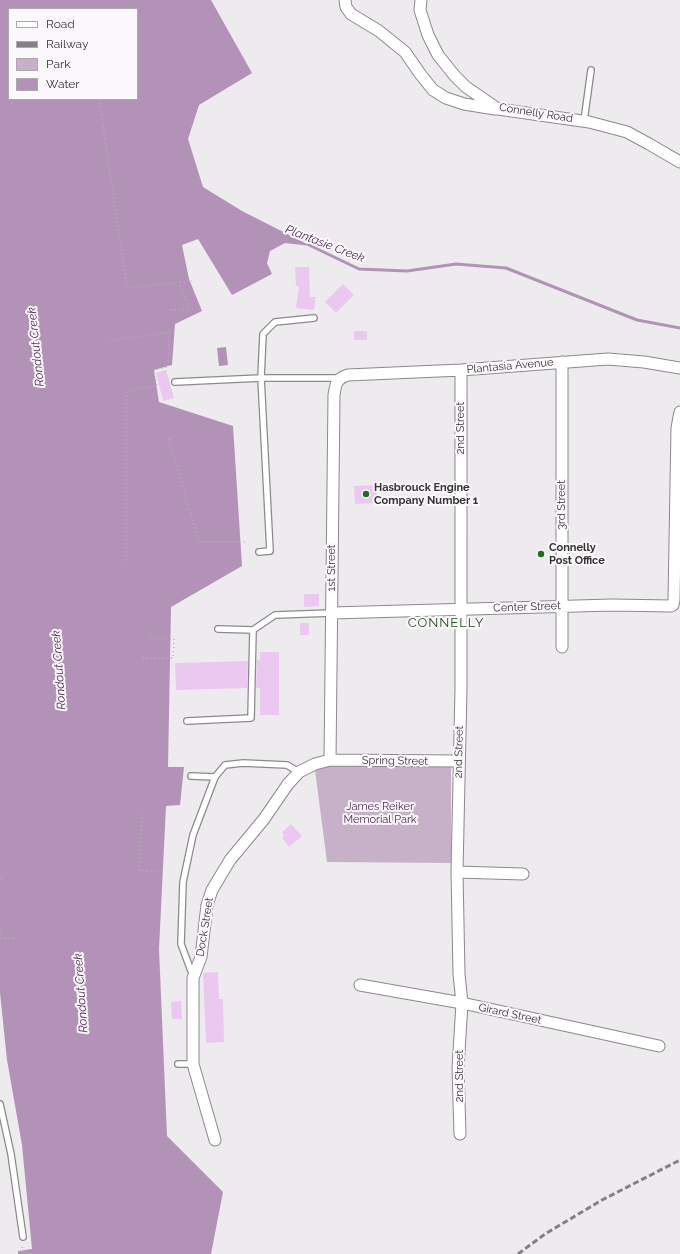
<!DOCTYPE html>
<style>
body{margin:0}
#map{position:relative;width:680px;height:1254px;overflow:hidden;background:#eeebee;font-family:Raleway,sans-serif}
canvas{display:block}
.legend{position:absolute;left:8px;top:8px;width:130px;height:92px;box-sizing:border-box;background:#fbf8fb;border:1px solid #aba9ab;margin:0;padding:5px 7px;list-style:none;font-size:12px;color:#343334}
.legend li{display:flex;align-items:center;gap:8px;height:20px}
.legend b{width:20px;border:1px solid #aba9ab}
</style>
<div id="map">
<canvas width="680" height="1254"></canvas>
<ul class="legend">
<li><b style="height:5px;background:#fff"></b>Road</li>
<li><b style="height:5px;background:#838183"></b>Railway</li>
<li><b style="height:11px;background:#c6b1c9"></b>Park</li>
<li><b style="height:11px;background:#b392b8"></b>Water</li>
</ul>
</div>
<script>
const c = document.querySelector('canvas').getContext('2d');
c.lineJoin = 'round';
function fill(path, color) { c.fillStyle = color; c.fill(path, 'evenodd'); }
function strokePath(path, color, width, dash) { c.strokeStyle = color; c.lineWidth = width; c.lineCap = dash ? 'butt' : 'round'; c.setLineDash(dash || []); c.stroke(path); }
function write(font, color, halo, rows, align = 'center') {
  c.font = font + ' Raleway,sans-serif'; c.lineWidth = 4; c.setLineDash([]); c.textBaseline = 'middle'; c.strokeStyle = halo; c.fillStyle = color; for (const [text, x, y, turn = 0] of rows) {
    c.save(); c.translate(x, y); c.rotate((+turn || 0) * Math.PI / 180); c.textAlign = isNaN(turn) ? turn : align; if (halo) c.strokeText(text, 0, 0); c.fillText(text, 0, 0); c.restore();
  }
}
fill(new Path2D(`
 M334 763 451 767V863L327 862 315 770Z`), '#c6b1c9');
fill(new Path2D(`
 M0 0H211L252 73 199 105 188 139 203 187 242 211 311 246 285 243 270 251 267 263 272 274 232 295 198 239 182 245 189 279 202 311 175 324 172 365 154 370 159 402 233 426 242 566 171 607 168 767H184L180 805 166 806 159 949 167 1136 223 1192 211 1254H18V1251L32 1249 22 1145 7 1060 0 993ZM9 9H137V99H9Z
 M226 347 228 365 219 366 217 348Z`), '#b392b8');
strokePath(new Path2D(`
 M309 245 359 269 407 271 456 264 506 268 637 320 680 328`), '#b392b8', 3);
fill(new Path2D(`
 M295 267H309L310 297H316L314 310 296 308 299 286H296Z
 M343 284 354 295 336 313 325 302Z
 M354 331H367V340H354Z
 M166 370 174 398 163 401 156 373Z
 M377 485V503L355 504 354 486Z
 M304 594H319V606L304 607Z
 M300 623H309V635H300Z
 M260 652H279V715H260V688H256L257 660H260Z
 M248 661 247 688 176 690 175 663Z
 M291 824 302 836 289 847 282 838 284 836 282 832Z
 M218 972 219 999H223L224 1042 206 1043 203 973Z
 M181 1001 182 1019H172L171 1002Z`), '#ebc8f0');
const service = new Path2D(`
 M584 121 591 70
 M175 382 261 378 263 334 275 322 314 318
 M259 552 270 551 261 378H340
 M218 629 253 630 275 615 332 613
 M187 721 251 718 253 630
 M191 776 215 777
 M193 976 181 944 183 882 193 835 215 777 225 765 243 763 287 765 299 772
 M178 1064H193
 M0 1104 11 1154 23 1237`);
const minor = new Path2D(`
 M345 0 346 7 351 14 379 31 405 52 421 75 433 90 446 98 464 104 495 109
 M421 0 420 10 428 35 438 55 454 75 466 87 498 109 589 122 627 132 649 144 680 162
 M562 362V647
 M332 613 612 605 671 606 673 605 674 600 677 428 680 412
 M330 760 334 395C336 383 336 379 348 375L461 370 608 359 644 362 680 368
 M457 872 523 874
 M360 985 462 1003 659 1046
 M460 1134 458 1068 462 1003 459 974 457 872 461 688V370
 M215 1140 193 1064V978L201 957 207 905 212 890 230 860 264 819 288 784 299 772 315 764 330 760 459 761`);
strokePath(service, '#8b898c', 8);
strokePath(minor, '#8b898c', 13);
strokePath(new Path2D(`
 M99 99 127 288 192 281
 M171 310 190 309 179 283
 M109 341 175 331
 M169 439 199 542H246
 M126 564V392L157 385 153 370 168 367 169 341 167 332
 M143 658H173L174 639 148 638
 M142 814 139 870 163 872
 M0 884 1 876
 M0 926V938
 M0 938H16
 M22 1247 23 1254`), '#b3b0b3', 1.5, [1, 3]);
strokePath(service, '#fff', 5.5);
strokePath(minor, '#fff', 11);
strokePath(new Path2D(`
 M518 1254 545 1234 602 1200 680 1160`), '#838183', 3, [6, 3]);
for (const [x, y, r, color] of [
 [366,494,4,"#1d7018"],
 [541,554,4,"#1d7018"]
]) { const dot = new Path2D(); dot.arc(x, y, r, 0, 2 * Math.PI); c.fillStyle = color; c.fill(dot); strokePath(dot, '#fbf8fb', 1.5); }
write('11px', '#343334', '#fbf8fb', [
 ["Connelly Road",536,113,9],
 ["Plantasia Avenue",510,366,-5],
 ["2nd Street",461,428,-90],
 ["3rd Street",562,505,-90],
 ["1st Street",332,568,-90],
 ["Center Street",527,607,-2],
 ["2nd Street",459,752,-89],
 ["Spring Street",395,761,1],
 ["Dock Street",205,927,-81],
 ["Girard Street",510,1014,12],
 ["2nd Street",460,1076,-90]
]);
write('bold 11px', '#343334', '#fbf8fb', [
 ["Hasbrouck Engine",374,488],
 ["Company Number 1",374,501],
 ["Connelly",549,548],
 ["Post Office",549,561]
], 'left');
write('11px', '#4d2354', '#fbf8fb', [
 ["James Reiker",380,807],
 ["Memorial Park",380,820]
]);
write('italic 12px', '#512658', '#fbf8fb', [
 ["Plantasie Creek",325,244,21],
 ["Rondout Creek",36,347,-96],
 ["Rondout Creek",59,670,-94],
 ["Rondout Creek",81,993,-94]
]);
c.letterSpacing = '1px';
write('13px', '#1e501a', '#fbf8fb', [
 ["CONNELLY",446,623]
]);
c.letterSpacing = '0px';
</script>
